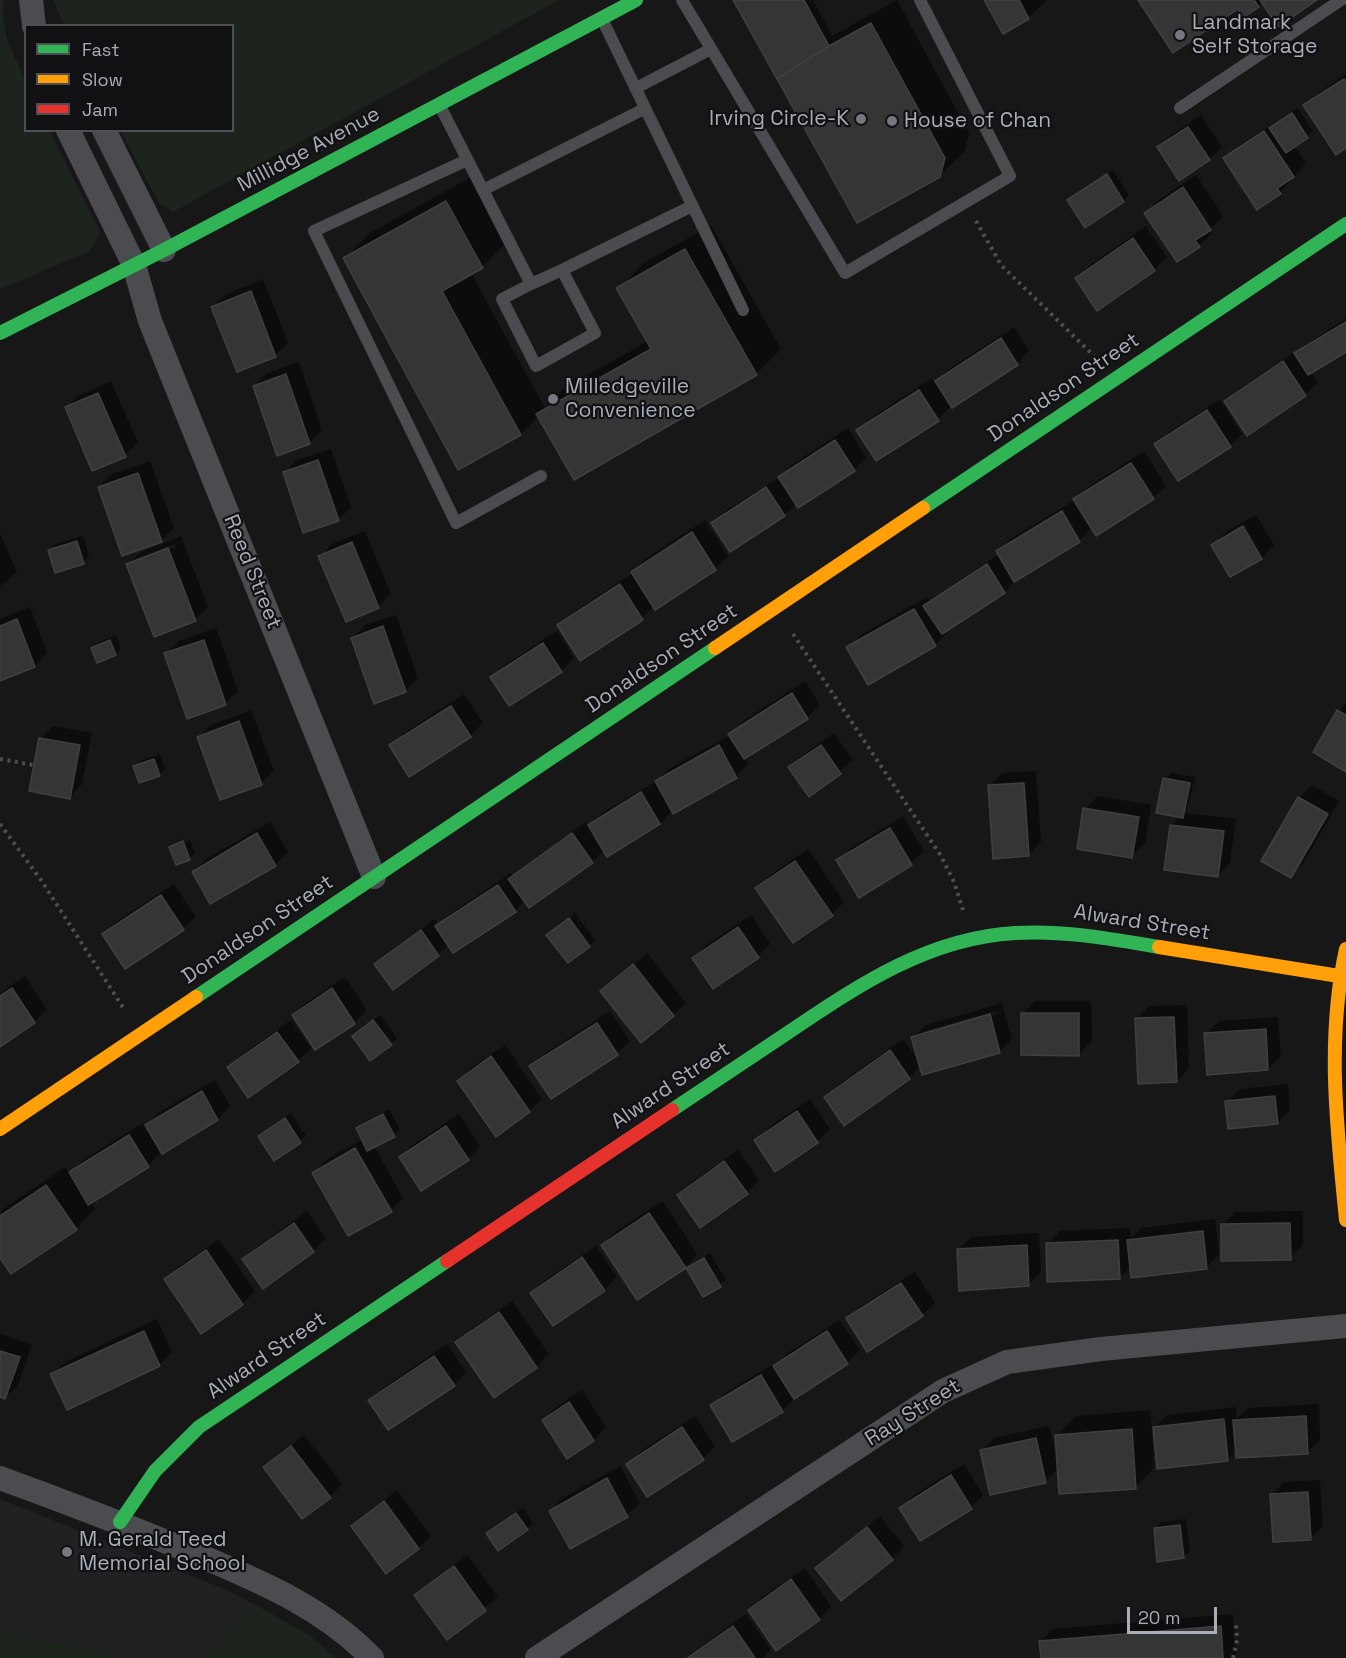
<!DOCTYPE html>
<html>
<head>
<meta charset="utf-8">
<style>
	body { margin:0 }
	#map { position:relative; width:1346px; height:1658px; overflow:hidden; background:#171717; font-family:"Space Grotesk",sans-serif }
	canvas { display:block }
	.legend { position:absolute; left:24px; top:24px; width:210px; height:108px; box-sizing:border-box; background:#111113; border:2px solid #4d4f55; margin:0; padding:8px 10px; list-style:none; font-size:18px; color:#a8adb8 }
	.legend li { display:flex; align-items:center; gap:12px; height:30px }
	.legend b { width:30px; border:2px solid #4d4f55 }
	.scale { position:absolute; left:1127px; top:1607px; width:90px; height:27px; box-sizing:border-box; border:3px solid #a8adb8; border-top:0; padding-left:8px; font-size:18px; line-height:21px; white-space:nowrap; color:#a8adb8; -webkit-text-stroke:4px #111113; paint-order:stroke }
</style>
</head>
<body>
<div id="map">
<canvas width="1346" height="1658"></canvas>
<ul class="legend">
<li><b style="height:8px;background:#30b455"></b>Fast</li>
<li><b style="height:8px;background:#ff9f0a"></b>Slow</li>
<li><b style="height:8px;background:#e5322d"></b>Jam</li>
</ul>
<div class="scale">20 m</div>
</div>
<script>
const g = document.querySelector('canvas').getContext('2d');
g.lineJoin = 'round';
function fill(path, color) {
  g.fillStyle = color;
  g.fill(path, 'evenodd');
}
function stroke(path, color, width, dash) {
  g.strokeStyle = color;
  g.lineWidth = width;
  g.lineCap = dash ? 'butt' : 'round';
  g.setLineDash(dash || []);
  g.stroke(path);
}
function drawText(font, color, halo, rows, align = 'center') {
  g.font = font + ' "Space Grotesk",sans-serif';
  g.lineWidth = 4.5;
  g.setLineDash([]);
  g.textBaseline = 'middle';
  g.strokeStyle = halo;
  g.fillStyle = color;
  for (const [text, x, y, turn = 0] of rows) {
    g.save();
    g.translate(x, y);
    g.rotate((+turn || 0) * Math.PI / 180);
    g.textAlign = isNaN(turn) ? turn : align;
    if (halo) g.strokeText(text, 0, 0);
    g.fillText(text, 0, 0);
    g.restore();
  }
}
fill(new Path2D(`
	M0,1499L222,1588L258,1606L247,1612L204,1658H0Z`), '#212123');
fill(new Path2D(`
	M0,0H4C0,35 13,49 24,79C30,93 26,116 26,130L50,131L100,232L95,244L88,252L0,289Z
	M53,0H559L173,212L160,204L120,131L232,130V26L64,25Z
	M258,1606L309,1635L336,1658H204L247,1612Z
	M0,1631L116,1654L115,1658H0Z`), '#1d241e');
fill(new Path2D(`
	M735,0H813L832,36L897,0L969,133L965,151L939,176Z
	M986,0H1047L1028,18Z
	M1139,0H1314L1262,1L1258,6L1238,7Z
	M1346,74V147L1305,106L1318,93Z
	M1298,108L1313,131L1294,146L1306,163L1280,193L1225,159L1238,146Z
	M1201,115L1222,147L1209,159L1158,147L1171,135Z
	M1113,170L1129,195L1123,201L1069,200Z
	M1196,175L1223,216L1209,230L1212,233L1199,246L1146,213L1158,200Z
	M471,177L507,242L482,267L471,273L545,408L563,389L648,341L618,289L644,263L711,225L781,349L756,374L539,416L521,434L345,258L370,233Z
	M1146,226L1167,257L1154,270L1077,278L1090,265Z
	M263,279L288,343L275,355L213,307L226,294Z
	M1346,318V350L1311,372L1318,382L1305,395L1226,401L1239,389Z
	M1014,327L1029,351L1017,364L952,405L938,419L858,430L871,418L932,378L935,383L949,369Z
	M299,362L322,430L309,443L255,386L267,373Z
	M111,381L138,443L125,455L67,407L80,395Z
	M1220,399L1242,434L1230,446L1156,445L1169,432Z
	M848,428L866,457L854,470L797,503L784,515L713,524L725,511L780,477L793,464Z
	M331,449L351,507L338,520L284,473L297,460Z
	M1144,451L1166,486L1153,498L1092,527L1079,541L1017,579L1005,592L946,630L947,633L935,645L848,648L861,635L927,597L930,601L999,554L997,552L1010,539L1075,500L1088,487Z
	M150,461L174,528L161,541L99,487L112,474Z
	M1256,515L1274,545L1261,558L1213,545L1226,532Z
	M705,520L728,556L716,569L656,608L654,606L642,618L559,626L572,613L633,573L645,559Z
	M365,531L391,594L378,607L320,557L332,544Z
	M0,533L17,572L0,586Z
	M83,536L89,556L83,562L50,550L56,544Z
	M181,536L208,607L195,619L128,564L141,552ZM175,544L176,547L141,560V557Z
	M30,607L47,653L35,666L0,679V619Z
	M396,615L418,678L405,691L353,638L365,625Z
	M216,628L238,691L225,704L166,654L179,641Z
	M557,631L574,658L561,671L509,704L492,677L505,665Z
	M116,635L121,648L115,654L93,648L99,642Z
	M805,681L820,705L807,718L745,757L748,764L736,777L673,810L660,823L607,855L604,850L592,862L529,906L525,900L515,911L449,944L438,955L376,964L434,919L439,925L450,914L511,873L513,876L586,822L589,826L602,813L655,782L670,768L731,735L743,721Z
	M464,694L483,723L470,736L391,746L404,733Z
	M1346,703V770L1315,751L1339,711Z
	M251,710L274,771L261,783L199,737L211,725Z
	M53,726L92,733L82,784L70,797L40,739Z
	M834,733L853,760L809,795L790,768L803,755Z
	M160,754L165,769L159,775L134,767L140,761Z
	M1036,771L1041,842L1028,855L990,786L1002,773Z
	M1171,773L1195,777L1186,813L1236,819L1230,863L1218,875L1171,825L1181,816L1165,779Z
	M1312,785L1339,801L1303,864L1291,876L1263,861L1299,798Z
	M1098,796L1151,805L1145,843L1132,856L1085,809Z
	M903,816L924,851L911,863L860,896L838,861L851,848Z
	M270,822L288,852L275,865L194,872L206,859Z
	M189,836L176,842V846L190,840L195,853L189,859L171,847L177,841Z
	M808,849L844,902L832,914L757,888L770,875Z
	M174,884L196,917L183,929L104,934L117,921Z
	M575,913L595,940L589,946L548,935Z
	M751,915L770,944L758,956L694,958L707,945Z
	M647,953L686,1003L673,1015L602,991Z
	M25,976L47,1010L34,1022L0,1045V993Z
	M345,977L367,1010L354,1023L315,1048L294,1015L307,1002Z
	M1035,1001H1091L1092,1041L1079,1054L1023,1014Z
	M1002,1003L1012,1039L1000,1051L923,1073L921,1066L909,1078L844,1123L826,1097L838,1085L903,1039L919,1061L913,1037L926,1025ZM996,1011L997,1014L926,1034V1031Z
	M1187,1005L1189,1068L1177,1081L1136,1019L1149,1006Z
	M610,1011L630,1041L617,1054L531,1067L544,1054Z
	M380,1015L397,1038L391,1044L360,1030Z
	M1278,1017L1281,1056L1268,1069L1206,1034L1219,1021Z
	M291,1020L311,1048L298,1061L229,1068L242,1055Z
	M505,1045L542,1099L529,1111L459,1081L471,1068Z
	M215,1080L230,1106L218,1119L160,1153L148,1166L90,1202L95,1209L76,1229L0,1255L2,1210L65,1167L70,1173L83,1160L143,1123L145,1127L159,1112Z
	M1288,1084L1290,1110L1277,1123L1227,1102L1240,1089Z
	M810,1099L830,1129L817,1142L756,1140L769,1127Z
	M389,1109L400,1130L374,1146L403,1198L391,1210L314,1173L326,1160L363,1139L358,1129L364,1123Z
	M291,1113L306,1136L275,1159L260,1136Z
	M459,1114L480,1146L468,1159L401,1157L414,1144Z
	M738,1150L759,1180L747,1193L679,1195L692,1182Z
	M663,1201L697,1254L687,1266L710,1253L726,1280L703,1295L686,1266L637,1298L603,1245L615,1232Z
	M307,1211L326,1239L313,1251L244,1259L257,1247Z
	M1303,1211V1245L1290,1258L1223,1225L1235,1212Z
	M1215,1219L1219,1254L1207,1267L1131,1266L1119,1278L1047,1244L1060,1231L1130,1228L1131,1238L1141,1228Z
	M1039,1233L1041,1272L1028,1285L959,1249L972,1237Z
	M219,1239L255,1291L242,1304L201,1332L166,1280L178,1267Z
	M596,1246L617,1277L604,1290L553,1324L532,1293L545,1280Z
	M915,1272L935,1303L922,1315L848,1318L861,1306Z
	M512,1301L549,1354L536,1367L457,1343L470,1330Z
	M157,1319L172,1352L159,1365L52,1374L65,1362Z
	M840,1320L860,1350L847,1363L795,1398L782,1411L712,1406L725,1393L774,1364L776,1366L788,1353Z
	M0,1334L32,1345L18,1385L5,1397L0,1396Z
	M447,1344L466,1372L454,1385L370,1400L383,1388Z
	M582,1390L606,1427L594,1440L568,1457L544,1420L556,1407Z
	M1319,1404L1320,1440L1307,1452L1237,1450L1228,1459L1152,1432L1154,1468L1135,1488L1059,1468L1045,1481L982,1451L994,1438L1049,1426L1058,1460L1057,1435L1076,1416L1150,1410L1152,1430L1167,1415L1236,1407L1237,1418L1248,1408Z
	M695,1416L715,1446L703,1459L628,1464L641,1451Z
	M304,1435L342,1484L330,1497L265,1468Z
	M964,1464L983,1495L971,1508H901L914,1495Z
	M620,1466L640,1503L627,1515L571,1547L551,1511L563,1498Z
	M1320,1480L1323,1526L1310,1539L1272,1495L1284,1482Z
	M397,1490L431,1536L418,1548L352,1526Z
	M523,1508L533,1523L527,1529L488,1533Z
	M880,1516L904,1546L892,1559L817,1568Z
	M1186,1519L1190,1551L1183,1557L1155,1528L1161,1522Z
	M467,1555L498,1597L447,1637L416,1596Z
	M805,1568L831,1606L819,1619L750,1610L762,1597Z
	M746,1614L771,1650L763,1658H685Z
	M1233,1614L1236,1655L1234,1658H1042L1041,1641L1053,1629Z`), '#0007');
const building = new Path2D(`
	M733,0H804L829,46L777,79Z
	M984,0H1019L1029,19L1003,34Z
	M1138,0H1254L1259,7L1243,18L1238,9L1173,53Z
	M1260,0H1317L1278,27Z
	M871,23L945,158L940,177L857,223L777,79L829,46Z
	M1344,79L1346,82V148L1336,155L1303,105Z
	M1292,113L1308,138L1286,153L1269,128Z
	M1188,127L1210,160L1179,181L1157,147Z
	M1264,131L1294,177L1277,188L1281,194L1257,210L1223,158Z
	M1107,174L1124,202L1085,228L1067,200Z
	M1183,187L1211,230L1195,240L1200,247L1177,262L1144,213Z
	M446,201L483,268L442,291L521,435L458,470L343,258Z
	M1133,238L1155,271L1097,311L1075,278Z
	M685,249L757,375L574,480L536,414L651,349L616,288Z
	M251,291L276,357L237,372L211,307Z
	M1346,322V352L1308,375L1294,353Z
	M1001,338L1018,365L952,408L935,381Z
	M1283,361L1306,396L1247,436L1224,401Z
	M286,374L310,444L277,456L253,386Z
	M919,390L939,421L876,461L856,430Z
	M98,393L126,457L92,471L65,407Z
	M1207,410L1231,447L1178,481L1154,444Z
	M835,440L855,471L798,508L778,477Z
	M318,460L339,521L303,533L283,472Z
	M1131,463L1154,499L1096,536L1073,499Z
	M138,473L162,542L122,556L98,487Z
	M766,487L785,516L730,552L711,523Z
	M1062,511L1080,542L1014,582L996,551Z
	M1243,526L1262,559L1230,577L1211,545Z
	M692,532L716,570L655,610L631,572Z
	M77,541L84,564L55,573L48,550Z
	M352,542L379,608L346,622L318,556Z
	M168,548L196,621L154,637L126,564Z
	M987,564L1005,593L942,634L923,606Z
	M620,584L643,620L580,661L557,625Z
	M914,609L936,646L868,685L846,647Z
	M17,619L35,667L0,681V626Z
	M383,626L406,692L374,704L351,638Z
	M110,640L116,655L97,663L91,648Z
	M204,640L226,705L187,719L164,653Z
	M543,643L562,672L509,706L490,677Z
	M792,693L808,719L744,759L728,734Z
	M451,706L471,737L409,777L389,745Z
	M1337,710L1346,715V772L1313,752Z
	M239,721L262,785L220,800L197,737Z
	M39,738L80,745L70,799L29,791Z
	M719,745L737,778L673,814L655,781Z
	M821,745L841,774L809,797L788,767Z
	M154,759L160,776L139,783L133,766Z
	M1163,778L1190,783L1183,818L1156,813Z
	M1024,783L1029,856L993,859L988,785Z
	M641,792L660,824L607,857L588,825Z
	M1298,797L1328,814L1291,878L1261,861Z
	M1083,808L1139,817L1132,858L1077,849Z
	M1170,825L1224,831L1218,877L1164,870Z
	M890,828L912,865L859,898L836,860Z
	M257,833L276,866L210,904L192,872Z
	M572,833L593,863L529,908L508,879Z
	M183,841L190,860L176,865L169,847Z
	M795,861L833,916L793,943L755,888Z
	M498,885L516,912L453,953L435,926Z
	M161,895L184,930L125,969L102,934Z
	M569,918L590,947L568,963L546,935Z
	M738,927L759,958L713,989L692,958Z
	M421,930L439,956L393,990L374,964Z
	M633,964L674,1016L641,1043L600,991Z
	M12,988L35,1023L0,1047V996Z
	M332,988L355,1024L315,1050L292,1015Z
	M1021,1013H1079V1056L1021,1055Z
	M990,1014L1000,1053L922,1075L911,1037Z
	M1174,1017L1177,1082L1138,1084L1135,1018Z
	M373,1020L392,1045L370,1061L352,1036Z
	M597,1023L618,1055L551,1099L529,1066Z
	M1266,1029L1268,1070L1207,1075L1204,1033Z
	M277,1032L299,1062L248,1098L227,1067Z
	M890,1050L910,1079L844,1126L824,1097Z
	M491,1056L530,1112L496,1137L457,1081Z
	M202,1091L218,1120L162,1154L145,1125Z
	M1275,1096L1278,1124L1228,1129L1225,1101Z
	M797,1111L818,1143L775,1172L754,1140Z
	M383,1114L395,1137L367,1151L356,1128Z
	M285,1118L301,1143L274,1161L258,1136Z
	M446,1126L469,1160L421,1191L399,1157Z
	M129,1135L149,1167L88,1205L69,1172Z
	M355,1148L392,1212L348,1236L312,1173Z
	M724,1161L748,1194L700,1228L677,1195Z
	M46,1185L77,1230L11,1274L0,1258V1216Z
	M649,1213L686,1268L637,1300L601,1245Z
	M294,1223L314,1252L263,1289L242,1259Z
	M1290,1223L1291,1260L1221,1261V1224Z
	M1203,1231L1207,1269L1131,1278L1127,1240Z
	M1118,1240L1120,1279L1047,1282L1046,1243Z
	M1027,1245L1029,1286L959,1291L957,1249Z
	M206,1250L243,1305L201,1334L164,1279Z
	M582,1257L605,1291L553,1326L530,1293Z
	M704,1258L721,1287L703,1297L686,1268Z
	M901,1283L923,1316L867,1352L846,1318Z
	M499,1312L537,1368L494,1398L455,1342Z
	M144,1331L160,1366L67,1410L50,1374Z
	M827,1331L848,1364L794,1399L773,1366Z
	M0,1351L20,1357L5,1399L0,1397Z
	M434,1356L455,1386L388,1430L368,1400Z
	M761,1375L783,1412L732,1442L710,1405Z
	M569,1402L594,1441L567,1459L542,1420Z
	M1306,1416L1308,1454L1236,1458L1233,1420Z
	M1224,1419L1228,1461L1157,1469L1153,1427Z
	M682,1427L704,1460L647,1497L626,1464Z
	M1132,1429L1136,1489L1059,1494L1055,1435Z
	M1036,1438L1046,1483L990,1495L980,1450Z
	M291,1446L331,1498L302,1519L263,1467Z
	M951,1475L972,1509L920,1541L899,1508Z
	M607,1478L628,1517L570,1549L549,1511Z
	M1308,1492L1311,1540L1273,1542L1270,1494Z
	M384,1501L419,1549L386,1574L351,1526Z
	M516,1513L528,1530L498,1551L486,1533Z
	M1180,1525L1184,1558L1157,1562L1154,1528Z
	M867,1527L893,1560L841,1601L815,1568Z
	M454,1566L486,1611L447,1640L414,1595Z
	M791,1579L820,1620L776,1651L748,1610Z
	M733,1626L755,1658H687Z
	M1221,1626L1223,1658H1041L1039,1641Z`);
fill(building, '#353536');
stroke(building, '#3f4043', 1.5);
stroke(new Path2D(`
	M976,221L1001,265L1094,356
	M793,634L941,856L954,882L963,910
	M0,759L34,765
	M0,824L41,880L124,1009
	M1233,1658L1237,1640L1236,1625`), '#4d4e52', 4, [3, 4.5]);
stroke(new Path2D(`
	M682,0L845,273L1010,176L920,0
	M602,19L743,310
	M636,88L711,49
	M440,106L531,284L502,299L536,366L595,333L562,270L692,206
	M1180,108L1341,0
	M467,160L314,231L456,523L541,476
	M483,190L644,109
	M531,284L562,270`), '#4b4c50', 12);
stroke(new Path2D(`
	M31,0L34,26
	M68,130L134,265L150,321L374,877
	M104,130L164,250
	M0,1478C66,1502 131,1527 196,1554C259,1581 323,1607 372,1658
	M537,1658L943,1391L1007,1362L1101,1349L1346,1326`), '#4b4c50', 24);
stroke(new Path2D(`
	M0,333L164,250L636,0
	M923,508L1346,224
	M196,997L715,648
	M672,1110C711,1084 750,1058 789,1032C859,985 928,938 1015,933C1064,930 1111,939 1159,947
	M120,1522L155,1471L199,1427L447,1261`), '#30b455', 14);
stroke(new Path2D(`
	M715,648L923,508
	M1159,947L1339,976
	M1346,949C1326,1040 1337,1128 1346,1220
	M0,1129L196,997`), '#ff9f0a', 14);
stroke(new Path2D(`
	M447,1261L672,1110`), '#e5322d', 14);
for (const [x, y, r, color] of [
	[1180,35,6,"#757880"],
	[861,119,6,"#757880"],
	[892,121,6,"#757880"],
	[553,399,6,"#757880"],
	[67,1552,6,"#757880"]
]) {
  const dot = new Path2D();
  dot.arc(x, y, r, 0, 2 * Math.PI);
  g.fillStyle = color;
  g.fill(dot);
  stroke(dot, '#111113', 2);
}
drawText('21px', '#a8adb8', '#111113', [
	["Landmark",1192,23],
	["Self Storage",1192,47],
	["Irving Circle-K",849,119,"right"],
	["House of Chan",904,121],
	["Milledgeville",565,387],
	["Convenience",565,411],
	["M. Gerald Teed",79,1540],
	["Memorial School",79,1564]
], 'left');
drawText('21px', '#a8adb8', '#111113', [
	["Millidge Avenue",309,150,-28],
	["Donaldson Street",1064,388,-34],
	["Reed Street",252,572,68],
	["Donaldson Street",662,659,-34],
	["Alward Street",1142,923,9],
	["Donaldson Street",258,930,-34],
	["Alward Street",671,1086,-34],
	["Alward Street",267,1356,-34],
	["Ray Street",913,1413,-32]
]);
</script>
</body>
</html>
